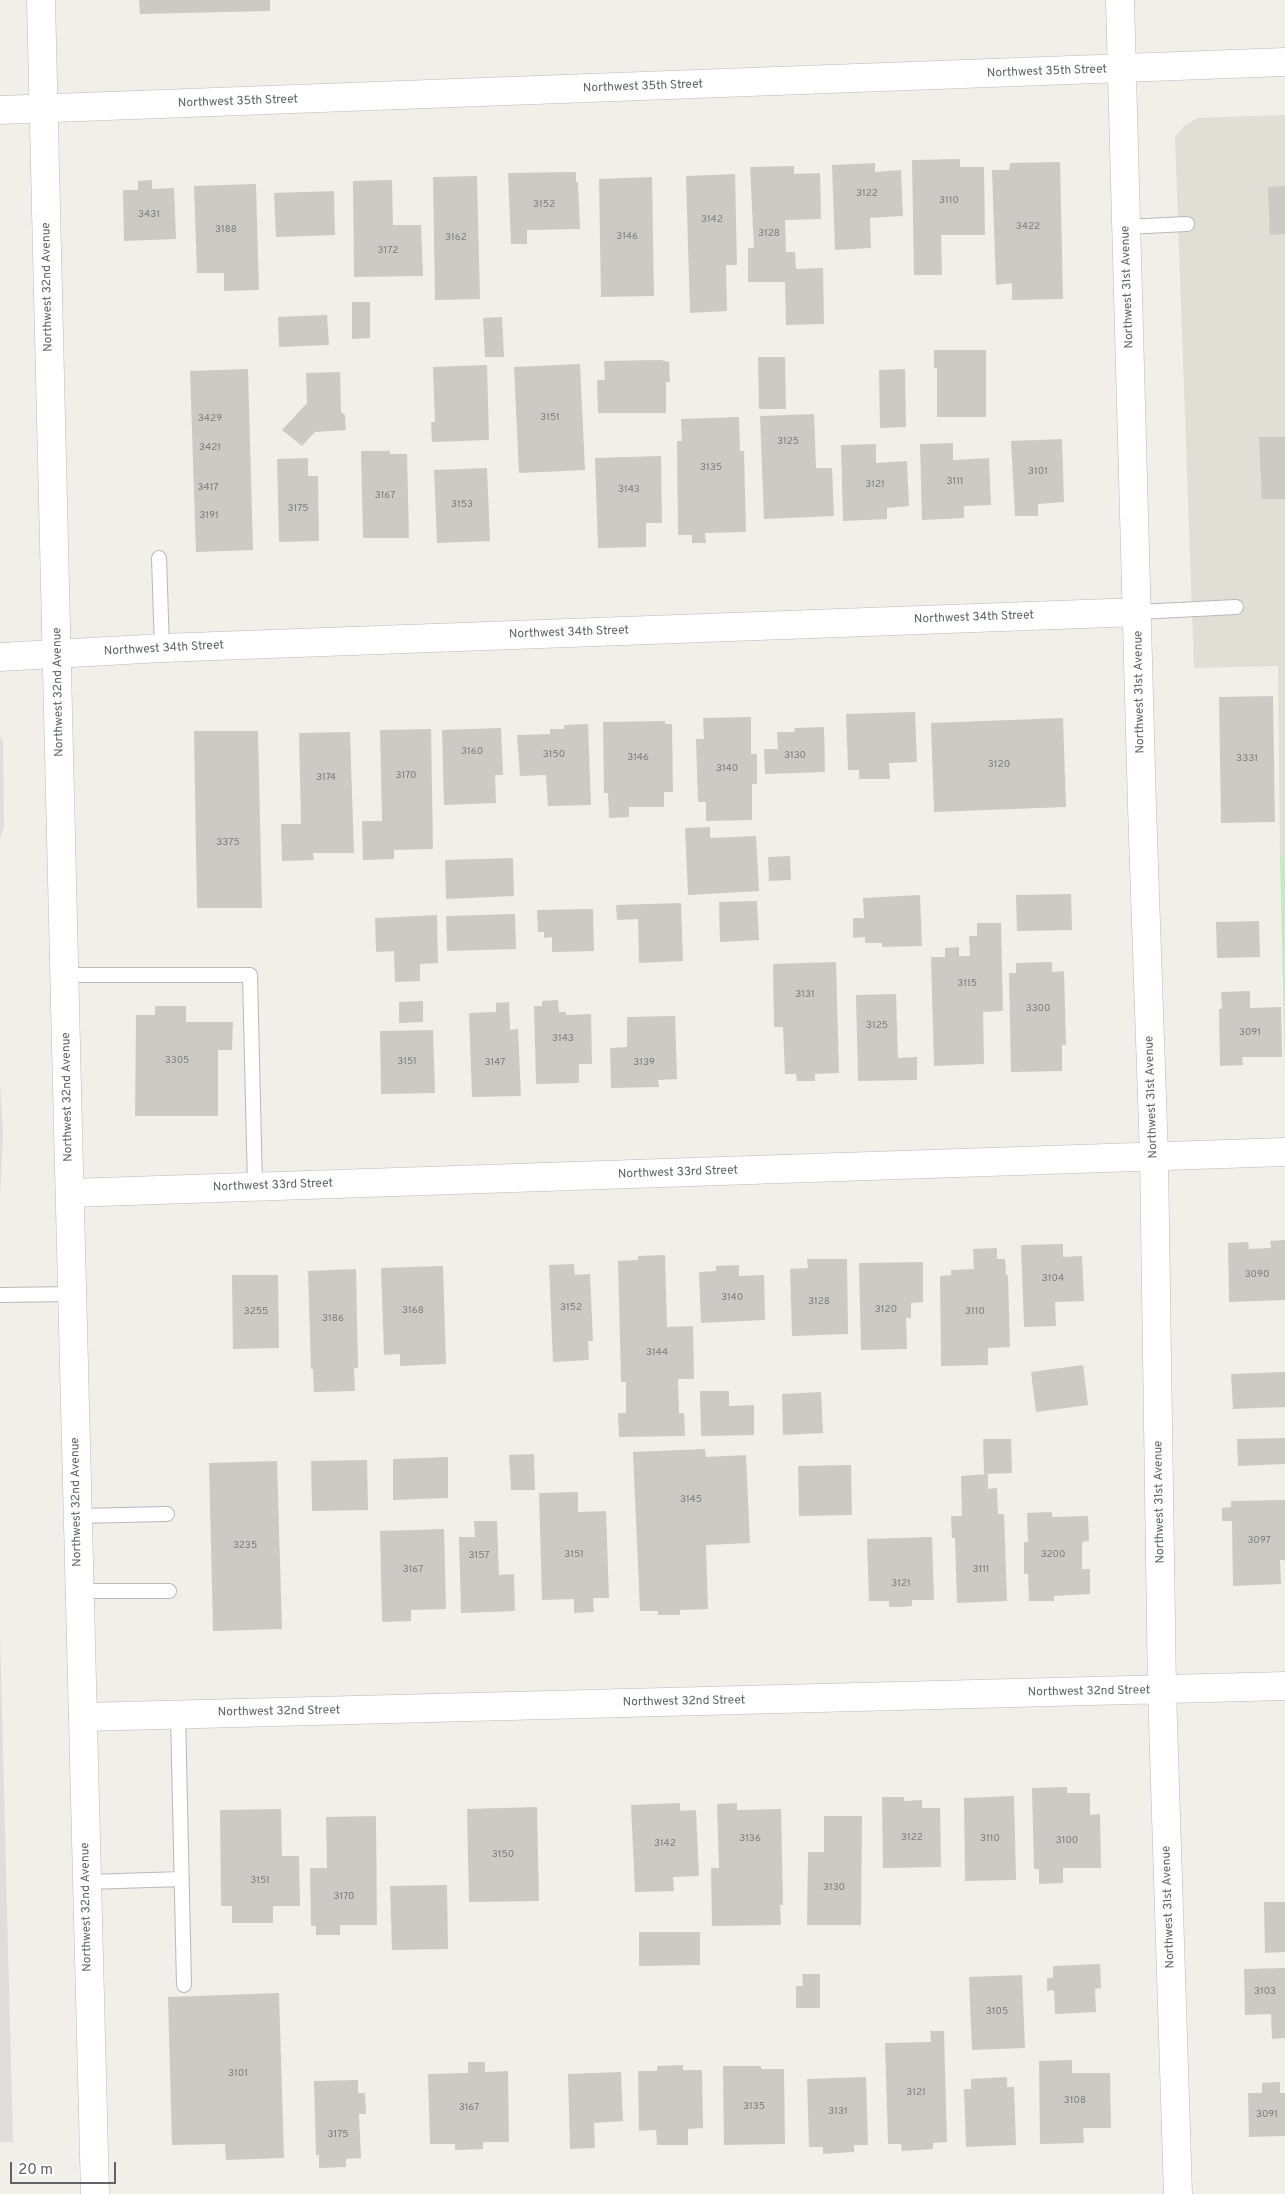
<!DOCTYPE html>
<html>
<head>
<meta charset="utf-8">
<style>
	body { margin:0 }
	#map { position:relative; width:1285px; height:2194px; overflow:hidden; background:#f1efe8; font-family:Overpass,sans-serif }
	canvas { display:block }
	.scale { position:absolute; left:10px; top:2162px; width:106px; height:22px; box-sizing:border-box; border:2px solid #5f6368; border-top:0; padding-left:6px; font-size:15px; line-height:18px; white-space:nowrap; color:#5f6368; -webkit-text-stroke:4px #fff; paint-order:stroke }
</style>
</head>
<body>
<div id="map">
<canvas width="1285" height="2194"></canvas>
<div class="scale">20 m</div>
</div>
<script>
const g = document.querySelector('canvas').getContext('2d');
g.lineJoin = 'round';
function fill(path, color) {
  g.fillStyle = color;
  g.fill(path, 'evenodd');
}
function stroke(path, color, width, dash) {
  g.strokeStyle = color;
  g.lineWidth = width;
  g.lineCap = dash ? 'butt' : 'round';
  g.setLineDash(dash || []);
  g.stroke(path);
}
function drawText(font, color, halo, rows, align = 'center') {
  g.font = font + ' Overpass,sans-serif';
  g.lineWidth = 4;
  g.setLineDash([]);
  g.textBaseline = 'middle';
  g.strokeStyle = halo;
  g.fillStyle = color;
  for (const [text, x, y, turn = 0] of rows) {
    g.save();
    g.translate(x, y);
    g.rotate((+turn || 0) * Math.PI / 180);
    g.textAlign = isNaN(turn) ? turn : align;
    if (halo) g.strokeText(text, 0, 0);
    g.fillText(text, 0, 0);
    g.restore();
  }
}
fill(new Path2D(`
	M0,736L3,742L4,826L0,839Z
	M0,1083L3,1131L0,1200Z
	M0,1633L13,2142H0Z`), '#e0deda');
fill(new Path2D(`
	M1285,115V856L1280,857L1278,666L1194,668L1175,137L1184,126L1197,118Z`), '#e1ded6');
fill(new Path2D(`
	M1285,856V1069L1280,857Z`), '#c5e8c5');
fill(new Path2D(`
	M139,0H270V11L140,14Z
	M960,159V167H984L985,235H941L942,275H914L912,160Z
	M1060,162L1063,299L1012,300V283L996,285L992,170H1009L1010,163Z
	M875,163V172L901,170L903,216L870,218L871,248L835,250L832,165Z
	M794,166V174L820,173L821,219L785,220L786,252H795L796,269L823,268L824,324L786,325L785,282H748V248H754L750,167Z
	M576,172V182H578L580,229L527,230V244H511L508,173Z
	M735,174L737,265H726L727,311L690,313L686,176Z
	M477,176L480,299L435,300L433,177Z
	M652,177L654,296L601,297L599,179Z
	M152,180V189L174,188L176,239L124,241L123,190H138V181Z
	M392,180L393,225H421L423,276L354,277L353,181Z
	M256,184L259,290L224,291V273H197L194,186Z
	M1285,186V234L1270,235L1268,187Z
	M334,191L335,235L276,237L274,193Z
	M352,302H370V338L352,339Z
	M327,315L329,345L279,347L278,317Z
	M502,317L504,357H485L483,318Z
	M934,350H986V417H937V368H934Z
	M758,357H785L786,409H759Z
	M661,360L669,362L670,382H666V413H598L597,380H605L604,361Z
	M580,364L585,470L519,473L514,367Z
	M487,365L489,440L432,442L431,422H435L433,367Z
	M248,369L253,550L196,552L190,371Z
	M905,369L906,427L880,428L879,370Z
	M340,372L341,412L345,415L346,430L315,432L302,446L282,430L307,403L306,373Z
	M814,414L816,468H832L834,516L764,519L760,416Z
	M739,417L740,451H744L746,532L705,533L706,543H692V535H678L677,441H682L681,419Z
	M1259,437H1285V499H1262Z
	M1062,439L1064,502L1038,504V516H1015L1011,441Z
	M953,443V460L989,458L991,505L964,506V518L922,520L920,444Z
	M876,444V463L907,461L909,506L887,508V519L843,521L841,445Z
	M361,451H390V454H407L409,538H363Z
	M661,456L662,523H646V547L598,548L595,458Z
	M308,458V476H318L319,541L279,542L277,459Z
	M487,468L490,541L437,543L434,470Z
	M1273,696L1275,822L1221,823L1219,697Z
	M915,712L917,762L889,763L890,779H859V770H848L846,714Z
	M751,717V754H757V784H752V820L706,821V802H698L696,739H704L703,718Z
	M1063,718L1066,807L934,812L931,723Z
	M665,721V724H672L673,792H664V807H629V817L609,818L608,793H604L603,722Z
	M588,724L591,805L548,806L546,775L520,776L517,735L550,734V729H564V725Z
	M824,727L825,772L765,774L764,749H778L777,732H795L794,728Z
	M501,728L503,775H495L496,803L444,805L442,730Z
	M431,729L433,849L394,850V859L363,860L362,821H382L380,730Z
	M194,731H258L262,908H197Z
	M350,732L354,853H313L314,860L282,861L281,824H301L299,733Z
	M710,827V838L756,836L759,891L688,895L685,828Z
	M790,856L791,880L769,881L768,857Z
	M513,858L514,896L446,899L445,860Z
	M1071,894L1072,930L1017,931L1016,895Z
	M920,895L922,946L882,947V943H865V937L853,938V918H864L863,898Z
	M757,901L759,940L720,942L719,902Z
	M681,903L683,961L639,963L638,919L617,920L616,905Z
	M593,909L594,951L552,952V937L544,938V932H538L537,910Z
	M515,914L516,949L447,951L446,916Z
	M437,915L438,963L420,964V981L395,982L394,951L376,952L375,918Z
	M1259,921L1260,957L1217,958L1216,922Z
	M977,923H1001L1003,1011L983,1012L984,1064L934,1066L931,957H945V948L959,947V956H970L969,936H977Z
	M836,962L839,1073L815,1074V1081H797L796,1074H785L783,1027H774L773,964Z
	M1052,962V972L1064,971L1066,1045H1062V1071L1011,1072L1009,973H1016V963Z
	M1250,991V1008L1281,1007L1282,1057H1242L1243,1065L1220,1066L1219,1009H1222L1221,992Z
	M896,994L898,1058L917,1057V1080L858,1081L856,995Z
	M558,1000L559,1012H566V1015L591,1014L592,1064H579V1083L536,1084L534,1006H542V1001Z
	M423,1001V1022L399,1023V1002Z
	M509,1002L510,1030L518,1029L521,1096L472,1097L469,1013L496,1012V1003Z
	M155,1006H186V1022H233L232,1050H218V1116H135L136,1015H155Z
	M675,1016L677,1079L658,1080L659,1087L611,1088L610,1048L627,1047V1017Z
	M433,1030L435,1093L381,1094L380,1031Z
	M1285,1240V1300L1229,1302L1228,1243L1248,1242L1249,1249L1271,1248L1270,1241Z
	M1063,1244V1257L1082,1256L1084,1301L1055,1302L1056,1326L1024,1327L1021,1245Z
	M997,1248V1259H1005L1006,1275H1008L1010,1347L988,1348V1365L941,1366L940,1276L951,1275V1270L974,1269L973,1249Z
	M665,1255L667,1327L693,1326L694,1379H678L679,1413H684L685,1436L619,1437L618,1413H626V1382H621L618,1261L638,1260V1256Z
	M807,1259H847L848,1334L792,1336L790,1269L808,1268Z
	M923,1262V1302L911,1303V1318H906L907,1349L861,1350L859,1263Z
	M574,1264L575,1275L590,1274L593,1341H588L589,1360L553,1362L549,1265Z
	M739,1265V1276L764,1275L765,1320L701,1323L699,1272L716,1271V1266Z
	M443,1266L446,1364L400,1366V1354L384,1355L381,1268Z
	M356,1269L358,1368H354L355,1391L314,1392L313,1369H311L308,1271Z
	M232,1275H278L279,1348L233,1349Z
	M1083,1365L1088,1405L1036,1412L1031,1372Z
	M1285,1372V1407L1233,1409L1231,1374Z
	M700,1391H729V1406L754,1405V1435L701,1436Z
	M821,1392L823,1433L783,1435L782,1394Z
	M1285,1438V1464L1238,1466L1237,1439Z
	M983,1439H1011L1012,1473L984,1474Z
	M705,1449L706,1457L746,1455L750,1543L706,1545L708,1609L680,1610V1615H658V1611H640L633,1452Z
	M534,1454L535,1490H511L509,1455Z
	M448,1457V1498L393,1500V1459Z
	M367,1460L368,1510L312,1511L311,1461Z
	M277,1461L282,1629L213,1631L209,1463Z
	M851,1465L852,1515L799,1516L798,1466Z
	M988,1474V1489L997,1488L998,1514H1004L1007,1601L957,1603L955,1538H952L951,1516H962L961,1476Z
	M578,1492V1512L606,1511L609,1598H593L594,1612L574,1613V1599L542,1600L539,1493Z
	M1285,1500V1560H1280L1281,1584L1233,1586L1232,1521H1222V1508L1231,1507V1501Z
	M1052,1512V1517L1088,1516L1089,1541L1082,1542V1569H1090V1594L1054,1596V1601H1029L1028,1574H1024V1542H1028L1027,1513Z
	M474,1521H497L499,1575L514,1574L515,1611L461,1613L459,1537H475Z
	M444,1529L446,1609L411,1610V1621L382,1622L380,1531Z
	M932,1537L934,1600H912V1606L901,1607H889V1601H869L867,1539Z
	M1067,1787V1793H1090V1815L1100,1814L1101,1868H1063V1883L1039,1884V1869H1034L1032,1788Z
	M1014,1796L1016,1880L965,1881L964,1798Z
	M882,1797H904V1801L922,1800V1808H940L941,1867L883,1868Z
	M680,1803V1811L696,1810L699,1876L673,1877L674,1891L635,1892L631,1805Z
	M737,1803V1810L781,1809L783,1905H780L781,1925L712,1926L711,1868H719L717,1804Z
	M537,1807L539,1901L469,1902L467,1809Z
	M281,1809L282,1856H299L300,1906H273V1923H232V1906H221L220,1810Z
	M376,1816L377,1925H340V1935H316V1926H311L310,1868H327L326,1817Z
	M824,1816H862L861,1925H807L808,1852H824Z
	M447,1885L448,1949L392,1950L390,1886Z
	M1264,1902H1285V1952L1265,1953Z
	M639,1932H700V1965L639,1966Z
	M1100,1964L1101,1988L1095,1989L1096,2012L1055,2014L1054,1990L1047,1991V1978H1053V1966Z
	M1285,1968V2038L1272,2039L1271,2014L1245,2015L1244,1969Z
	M802,1974H820V2008H796V1986H803Z
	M1022,1975L1025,2048L972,2050L969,1977Z
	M279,1993L284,2158L226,2160L225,2144L172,2145L168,1997Z
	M930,2031H944L947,2142L933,2143V2149L902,2151L901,2144H888L885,2043L931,2042Z
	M1072,2060V2073H1110L1111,2128H1083L1084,2143L1040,2144L1039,2061Z
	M468,2062H485V2072L508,2071L509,2142H483V2149L455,2150V2144H430L428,2074L468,2073Z
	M683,2065V2070H702L703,2128L688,2129V2145H657L656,2130L639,2131L638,2071H657V2066Z
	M723,2066H761V2069H784L785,2144L724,2145Z
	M621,2072L623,2121L594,2123L595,2148L570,2149L568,2074Z
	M866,2077L868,2145H854V2152L823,2154V2147H809L807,2079Z
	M1007,2077V2087H1014L1016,2145L966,2147L964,2089H971V2079Z
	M358,2080V2093H365L366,2114H359L361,2158L346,2159V2167L319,2168V2155H316L314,2081Z
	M1280,2082V2093H1285V2136L1249,2137L1248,2093H1262V2083Z`), '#cccac5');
const service = new Path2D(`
	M1126,227L1187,224
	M159,558L162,648
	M1138,612L1236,607
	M65,975H250L255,1187
	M0,1295L73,1294
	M77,1516L167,1514
	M77,1591H169
	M178,1714L184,1985
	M87,1882L182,1879`);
const minor = new Path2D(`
	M1120,0L1142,807L1154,1156L1162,1690L1178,2194
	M0,110L1285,62
	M0,657L162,648L1138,612
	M70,1193L1285,1152
	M83,1717L1285,1686`);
const secondary = new Path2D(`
	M41,0C60,731 74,1463 95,2194`);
stroke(service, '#b5b8bc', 16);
stroke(minor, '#b5b8bc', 29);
stroke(secondary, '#b6babf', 29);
stroke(service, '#fff', 14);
stroke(minor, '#fff', 28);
stroke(secondary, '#fff', 28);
drawText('10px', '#7a7d7f', null, [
	["3122",867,194],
	["3110",949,201],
	["3152",544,205],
	["3431",149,215],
	["3142",712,220],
	["3422",1028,227],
	["3188",226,230],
	["3128",769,234],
	["3146",627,237],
	["3162",456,238],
	["3172",388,251],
	["3151",550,418],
	["3429",210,419],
	["3125",788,442],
	["3421",210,448],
	["3135",711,468],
	["3101",1038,472],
	["3111",955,482],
	["3121",875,485],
	["3417",208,488],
	["3143",629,490],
	["3167",385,496],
	["3153",462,505],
	["3175",298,509],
	["3191",209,516],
	["3160",472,752],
	["3150",554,755],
	["3130",795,756],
	["3146",638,758],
	["3331",1247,759],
	["3120",999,765],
	["3140",727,769],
	["3170",406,776],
	["3174",326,778],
	["3375",228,843],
	["3115",967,984],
	["3131",805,995],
	["3300",1038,1009],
	["3125",877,1026],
	["3091",1250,1033],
	["3143",563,1039],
	["3305",177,1061],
	["3151",407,1062],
	["3147",495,1063],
	["3139",644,1063],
	["3090",1257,1275],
	["3104",1053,1279],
	["3140",732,1298],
	["3128",819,1302],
	["3152",571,1308],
	["3120",886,1310],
	["3168",413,1311],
	["3255",256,1312],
	["3110",975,1312],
	["3186",333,1319],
	["3144",657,1353],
	["3145",691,1500],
	["3097",1259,1541],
	["3235",245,1546],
	["3151",574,1555],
	["3200",1053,1555],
	["3157",479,1556],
	["3167",413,1570],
	["3111",981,1570],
	["3121",901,1584],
	["3122",912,1838],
	["3136",750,1839],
	["3110",990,1839],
	["3100",1067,1841],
	["3142",665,1844],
	["3150",503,1855],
	["3151",260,1881],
	["3130",834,1888],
	["3170",344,1897],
	["3103",1265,1992],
	["3105",997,2012],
	["3101",238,2074],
	["3121",916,2093],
	["3108",1075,2101],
	["3135",754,2107],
	["3167",469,2108],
	["3131",838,2112],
	["3091",1267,2115],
	["3175",338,2135]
]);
drawText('12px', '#5f6368', '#fff', [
	["Northwest 35th Street",1047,72,-2],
	["Northwest 35th Street",643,87,-2],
	["Northwest 35th Street",238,102,-2],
	["Northwest 32nd Avenue",48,287,-91],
	["Northwest 31st Avenue",1128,287,-92],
	["Northwest 34th Street",974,618,-2],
	["Northwest 34th Street",569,633,-2],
	["Northwest 34th Street",164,649,-3],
	["Northwest 32nd Avenue",59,692,-91],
	["Northwest 31st Avenue",1140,692,-91],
	["Northwest 32nd Avenue",68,1097,-91],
	["Northwest 31st Avenue",1152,1097,-92],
	["Northwest 33rd Street",678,1173,-2],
	["Northwest 33rd Street",273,1186,-2],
	["Northwest 32nd Avenue",77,1502,-91],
	["Northwest 31st Avenue",1160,1502,-91],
	["Northwest 32nd Street",1089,1692,-1],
	["Northwest 32nd Street",684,1702,-1],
	["Northwest 32nd Street",279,1712,-1],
	["Northwest 32nd Avenue",87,1907,-91],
	["Northwest 31st Avenue",1169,1907,-92]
]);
</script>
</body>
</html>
